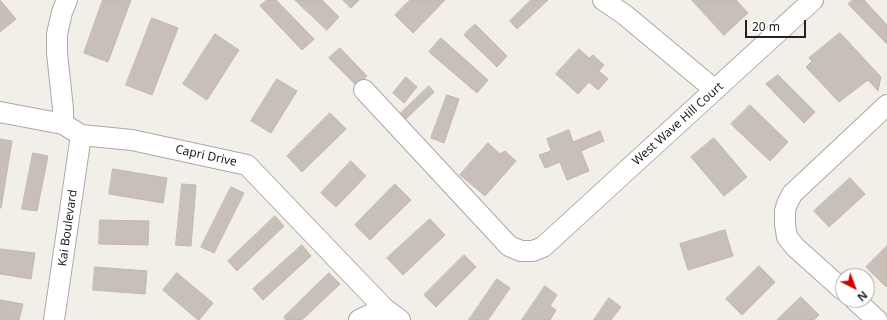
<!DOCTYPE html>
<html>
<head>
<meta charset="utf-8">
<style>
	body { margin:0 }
	#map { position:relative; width:887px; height:320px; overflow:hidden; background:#f2efe9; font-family:"Noto Sans",sans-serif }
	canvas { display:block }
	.north { position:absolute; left:835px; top:268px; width:40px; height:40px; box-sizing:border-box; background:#fff; border:1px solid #a7a7a7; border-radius:50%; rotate:138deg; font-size:11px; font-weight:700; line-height:16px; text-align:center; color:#222 }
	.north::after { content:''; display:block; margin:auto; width:14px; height:18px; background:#d40000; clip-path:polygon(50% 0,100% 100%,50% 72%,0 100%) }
	.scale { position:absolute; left:745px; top:20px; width:61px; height:18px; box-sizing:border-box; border:2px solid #222; border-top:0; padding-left:5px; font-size:12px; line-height:14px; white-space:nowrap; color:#222; -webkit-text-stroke:3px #fff; paint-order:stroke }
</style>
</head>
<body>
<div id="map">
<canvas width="887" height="320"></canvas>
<div class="north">N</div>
<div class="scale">20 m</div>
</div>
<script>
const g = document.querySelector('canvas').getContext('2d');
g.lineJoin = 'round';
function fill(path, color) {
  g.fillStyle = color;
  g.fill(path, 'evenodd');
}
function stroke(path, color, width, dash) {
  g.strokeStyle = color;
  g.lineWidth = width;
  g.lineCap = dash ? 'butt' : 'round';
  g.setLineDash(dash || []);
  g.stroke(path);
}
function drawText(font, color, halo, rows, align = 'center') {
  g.font = font + ' "Noto Sans",sans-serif';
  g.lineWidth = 3;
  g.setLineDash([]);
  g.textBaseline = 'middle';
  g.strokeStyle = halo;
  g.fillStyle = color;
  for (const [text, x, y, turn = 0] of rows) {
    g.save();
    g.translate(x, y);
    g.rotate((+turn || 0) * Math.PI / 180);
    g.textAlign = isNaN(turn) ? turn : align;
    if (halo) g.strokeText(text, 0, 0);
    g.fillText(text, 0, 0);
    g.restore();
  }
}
const building = new Path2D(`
	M0,0L16,19L0,32Z
	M103,0H131L108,62L84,53Z
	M267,0H276L314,39L302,50L260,6Z
	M295,0H322L339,17L327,30Z
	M343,0H359L351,8Z
	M410,0H445L413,33L395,15Z
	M531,0H548L517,29L510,21Z
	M692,0H736L748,13L724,35Z
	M853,0H864L887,25V44L848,4Z
	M152,18L178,28L152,95L126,85Z
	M475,24L507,56L497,67L464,35Z
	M840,33L881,77L878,91L868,80L839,102L806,67L812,61L809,58Z
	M215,34L239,50L207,100L183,84Z
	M441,38L488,80L477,93L429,52Z
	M340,48L367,76L357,86L329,58Z
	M579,49L589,58L593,55L604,65L599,71L608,79L598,90L589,82L578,94L556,74Z
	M778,75L815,112L804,123L766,84Z
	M406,77L417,87L404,103L393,93Z
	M277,79L297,91L271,133L251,121Z
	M429,86L434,92L405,120L399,115Z
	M447,95L459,99L444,143L431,138Z
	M750,105L788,142L770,161L731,124Z
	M330,113L346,129L302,172L287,156Z
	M569,130L573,142L600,131L604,141L581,151L589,171L567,180L560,162L545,168L539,155L551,151L547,139Z
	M714,138L747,177L724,196L691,157Z
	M0,139L12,141L1,208H0Z
	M488,143L500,154L505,151L516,161L485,196L460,175Z
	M33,153L48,156L37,211L22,209Z
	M351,161L366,176L336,207L321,193Z
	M113,169L167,178L163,203L109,194Z
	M850,178L865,194L829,227L814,211Z
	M182,184L196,185L191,246L176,245Z
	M395,184L411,200L370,240L355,225Z
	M231,187L244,193L214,253L201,247Z
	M275,216L284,226L237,271L228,261Z
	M430,219L445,235L403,275L387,258Z
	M100,220L149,221L148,245L99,244Z
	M725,230L733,256L688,270L680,244Z
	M302,245L311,256L263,300L253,289Z
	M887,246V286L886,287L866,267Z
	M0,249L35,253L31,279L0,274Z
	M464,255L476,267L436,307L424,295Z
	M759,266L775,282L742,315L726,299Z
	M95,267L147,271L145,294L93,290Z
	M177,273L213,303L199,320H198L163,290Z
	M329,273L340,284L302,320H286L284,317Z
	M497,279L510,288L488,320H469Z
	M545,286L557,295L550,306L556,310L550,320H522Z
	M801,297L819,315L814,320H777Z
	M609,298L621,307L611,320H594Z
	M0,300L23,304L19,320H0Z`);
fill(building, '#c7bfb8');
stroke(building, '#c4b6ab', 1);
const minor = new Path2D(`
	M603,0L625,15L715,90
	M364,90L509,246L521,251H533L543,247L813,0
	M0,112L63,124L81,135L132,140L247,165L384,308L400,320
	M63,124V109L57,53V34L62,12L67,0
	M843,290L795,247L787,237L785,224V211L787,204L792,194L887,105
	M855,300L877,320
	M54,320L81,135
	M359,320L384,308`);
stroke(minor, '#a9a9a9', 22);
stroke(minor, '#fff', 20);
drawText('12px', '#222', '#fff', [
	["West Wave Hill Court",678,124,-42],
	["Capri Drive",206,156,12],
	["Kai Boulevard",68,228,-82]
]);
</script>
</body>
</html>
